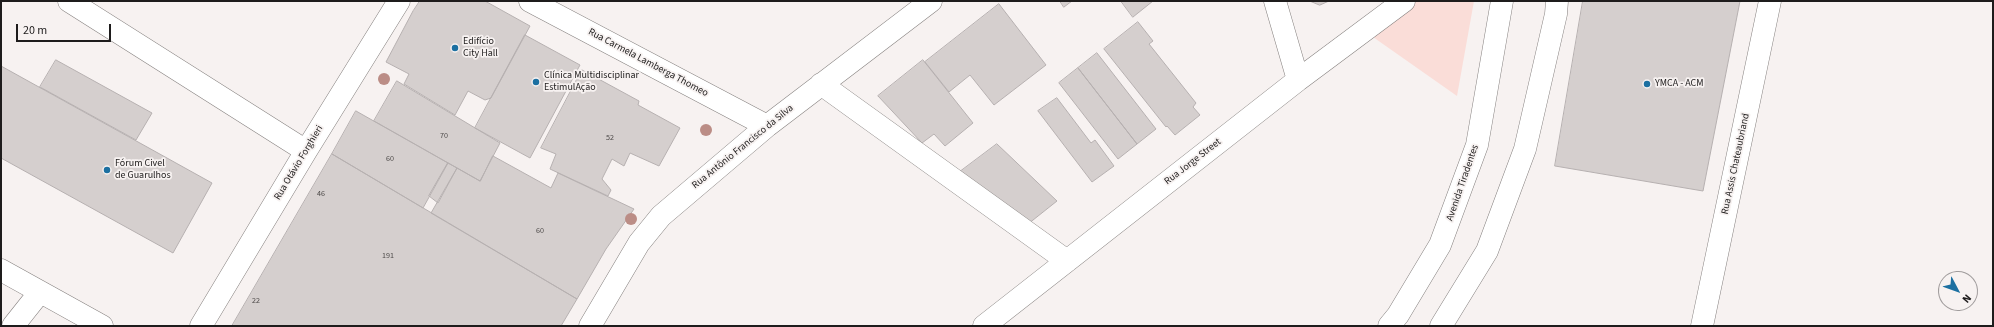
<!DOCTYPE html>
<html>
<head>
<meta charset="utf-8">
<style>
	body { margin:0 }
	#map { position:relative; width:1994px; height:327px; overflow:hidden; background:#f7f2f1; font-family:"Source Sans 3",sans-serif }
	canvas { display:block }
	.frame { position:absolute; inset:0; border:2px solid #1e1c1c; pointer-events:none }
	.north { position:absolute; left:1938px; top:271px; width:40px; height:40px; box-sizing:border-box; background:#f7f2f1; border:1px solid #a09c9c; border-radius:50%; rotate:131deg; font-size:11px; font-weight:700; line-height:16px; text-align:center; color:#1e1c1c }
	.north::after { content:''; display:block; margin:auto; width:14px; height:18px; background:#1c70a1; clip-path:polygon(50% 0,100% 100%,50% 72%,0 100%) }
	.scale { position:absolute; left:16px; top:24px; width:95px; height:18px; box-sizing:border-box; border:2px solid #1e1c1c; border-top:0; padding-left:5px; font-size:12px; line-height:14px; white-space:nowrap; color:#1e1c1c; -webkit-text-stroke:3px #f7f2f1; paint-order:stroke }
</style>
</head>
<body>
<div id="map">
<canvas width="1994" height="327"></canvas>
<div class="frame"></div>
<div class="north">N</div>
<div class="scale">20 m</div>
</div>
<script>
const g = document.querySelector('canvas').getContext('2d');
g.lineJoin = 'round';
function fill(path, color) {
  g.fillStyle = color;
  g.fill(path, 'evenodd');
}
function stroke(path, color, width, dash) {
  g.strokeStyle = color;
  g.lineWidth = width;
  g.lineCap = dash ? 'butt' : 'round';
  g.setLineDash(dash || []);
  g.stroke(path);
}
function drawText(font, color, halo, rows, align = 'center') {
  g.font = font + ' "Source Sans 3",sans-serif';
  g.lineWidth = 3.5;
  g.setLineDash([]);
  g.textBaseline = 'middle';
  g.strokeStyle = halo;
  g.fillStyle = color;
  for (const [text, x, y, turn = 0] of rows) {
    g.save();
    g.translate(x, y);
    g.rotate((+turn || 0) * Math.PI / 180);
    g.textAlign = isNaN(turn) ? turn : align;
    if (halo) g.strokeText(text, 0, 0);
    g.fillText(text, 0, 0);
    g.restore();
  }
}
fill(new Path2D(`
	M1417,1H1474L1457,96L1373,37Z`), '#faddd8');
const building = new Path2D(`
	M420,1H485L530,26L491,98L485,100L468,91L455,115L404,84L409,74L386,62L413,11Z
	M1060,1H1072L1064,7Z
	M1121,1H1153L1133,17Z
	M1310,1H1329L1320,5Z
	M1583,1H1740L1703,191L1555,166Z
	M999,4L1046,65L994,105L970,75L949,92L925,62Z
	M1138,22L1153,41L1149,44L1196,103L1193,107L1200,115L1175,135L1167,126L1166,127L1104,49Z
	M525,35L580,65L530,158L475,128Z
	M1097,53L1156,129L1137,144L1078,68Z
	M56,60L152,113L136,140L40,87Z
	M923,60L973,123L945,146L934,134L922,143L878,96Z
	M1,66L212,183L173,253L1,158Z
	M1078,68L1137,144L1118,159L1059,83Z
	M582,70L639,101L638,105L680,128L659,166L630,153L624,166L612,159L602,179L611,190L608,196L550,169L556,154L541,148Z
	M397,81L500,143L480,181L374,121Z
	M1057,98L1091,143L1095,140L1114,166L1092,182L1038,111Z
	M356,111L448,163L423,208L332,154Z
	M997,144L1057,201L1028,224L957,174Z
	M332,154L577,299L561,326H232Z
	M493,156L551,188L558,173L634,209L606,249L577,299L431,213L457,168L480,181Z
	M448,163L457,168L438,203L429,196Z`);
fill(building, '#d5cfce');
stroke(building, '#b6b0b0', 1);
const minor = new Path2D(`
	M69,1L306,151
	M530,1L767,126
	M1275,1L1298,80
	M821,84L1067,261
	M1,270L102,326
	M13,326L40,292
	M201,326L306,151L399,1
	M590,326L639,243L661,216L767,126L931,1
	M984,326L1298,80L1404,1
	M1702,326L1770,1`);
const major = new Path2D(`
	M1389,326L1398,315L1440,245L1477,145L1502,1
	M1441,326L1487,251L1525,149L1556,14L1557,1`);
stroke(minor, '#85807f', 23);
stroke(major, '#85807f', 23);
stroke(minor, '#fff', 22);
stroke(major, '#fff', 22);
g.fillStyle = '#bb8d86';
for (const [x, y] of [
	[384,79],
	[706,130],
	[631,219]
]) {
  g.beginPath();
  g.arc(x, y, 6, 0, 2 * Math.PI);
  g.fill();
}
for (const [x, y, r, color] of [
	[455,48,4,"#1c70a1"],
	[536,82,4,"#1c70a1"],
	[1647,84,4,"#1c70a1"],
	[107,170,4,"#1c70a1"]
]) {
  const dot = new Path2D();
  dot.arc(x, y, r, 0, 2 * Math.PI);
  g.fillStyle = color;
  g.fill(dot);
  stroke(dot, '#f7f2f1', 1.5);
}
drawText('8px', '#4c4948', null, [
	["70",444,136],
	["52",610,138],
	["60",390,159],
	["46",321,194],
	["60",540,231],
	["191",388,256],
	["22",256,301]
]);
drawText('10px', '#1e1c1c', '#f7f2f1', [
	["Edifício",463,42],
	["City Hall",463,54],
	["Clínica Multidisciplinar",544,76],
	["EstimulAção",544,88],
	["YMCA - ACM",1655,84],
	["Fórum Civel",115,164],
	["de Guarulhos",115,176]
], 'left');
drawText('10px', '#1e1c1c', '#f7f2f1', [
	["Rua Carmela Lamberga Thomeo",648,63,28],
	["Rua Antônio Francisco da Silva",743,147,-39],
	["Rua Jorge Street",1193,162,-38],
	["Rua Otávio Forghieri",299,163,-59],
	["Rua Assis Chateaubriand",1736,164,-78],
	["Avenida Tiradentes",1463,183,-71]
]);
</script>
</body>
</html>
